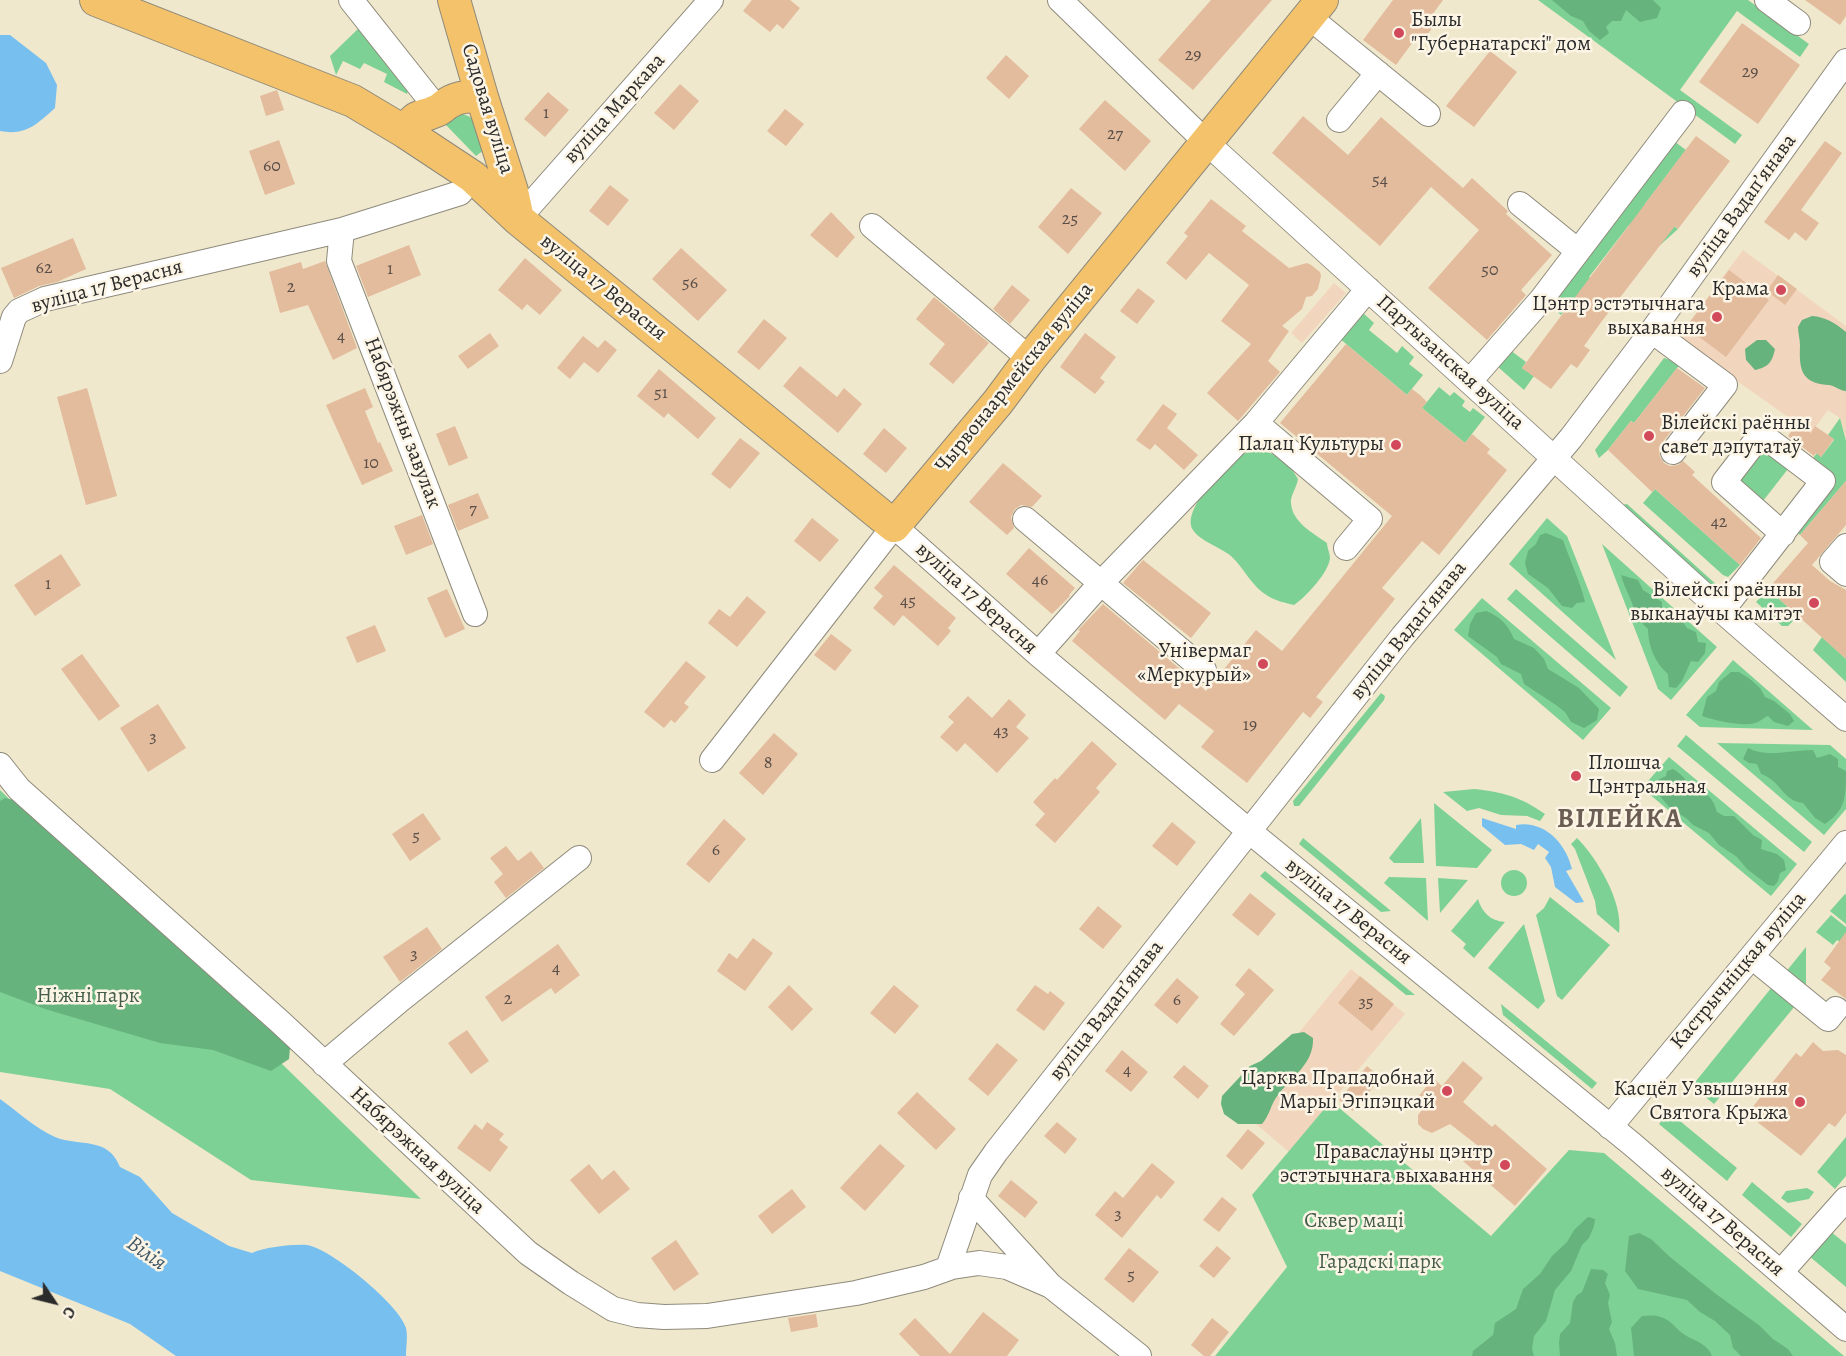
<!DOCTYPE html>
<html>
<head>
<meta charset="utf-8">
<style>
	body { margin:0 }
	#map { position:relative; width:1846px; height:1356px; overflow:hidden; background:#f0e8cc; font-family:Alegreya,serif }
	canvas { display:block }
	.north { position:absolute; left:24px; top:1272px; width:60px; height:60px; -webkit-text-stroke:4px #fcf5e5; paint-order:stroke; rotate:125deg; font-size:16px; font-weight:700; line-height:24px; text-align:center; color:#2b2b2b }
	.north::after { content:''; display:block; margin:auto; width:21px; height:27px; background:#2b2b2b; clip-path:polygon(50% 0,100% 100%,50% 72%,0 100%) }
</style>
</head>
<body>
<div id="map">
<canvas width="1846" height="1356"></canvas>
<div class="north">С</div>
</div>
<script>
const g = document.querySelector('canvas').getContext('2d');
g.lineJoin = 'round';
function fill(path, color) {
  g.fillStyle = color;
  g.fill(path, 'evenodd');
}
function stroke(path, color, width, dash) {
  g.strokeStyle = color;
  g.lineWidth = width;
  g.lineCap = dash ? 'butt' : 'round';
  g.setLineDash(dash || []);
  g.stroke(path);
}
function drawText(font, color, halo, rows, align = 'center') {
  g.font = font + ' Alegreya,serif';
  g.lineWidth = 5;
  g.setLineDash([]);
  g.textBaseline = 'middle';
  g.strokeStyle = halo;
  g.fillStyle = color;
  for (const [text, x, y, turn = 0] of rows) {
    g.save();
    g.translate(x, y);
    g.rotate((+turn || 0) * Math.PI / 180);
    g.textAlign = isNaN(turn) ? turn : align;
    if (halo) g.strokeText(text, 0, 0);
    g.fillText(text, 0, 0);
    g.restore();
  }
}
fill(new Path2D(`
	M1743,250L1846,326V441L1840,418L1828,410L1811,433L1677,339Z
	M1334,283L1346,293L1302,343L1291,333Z
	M1351,969L1405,1014L1289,1152L1237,1108Z`), '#f2d5bd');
fill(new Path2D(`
	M1538,0H1748L1809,44L1800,57L1737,11L1680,90L1742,135L1735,144Z
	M360,27L411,82L407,94L384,82L387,74L364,63L360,69L343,61L336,75L330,56Z
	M462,114C481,118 481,134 484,150L476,156L445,124L454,116Z
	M1671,139L1686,150L1645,204L1678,229L1658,247L1629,225L1589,277L1618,300L1609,312L1600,306L1593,314L1573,300L1561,315L1547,304Z
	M1362,312L1374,323L1369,330L1397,353L1402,346L1414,357L1409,364L1423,375L1407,395L1339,338Z
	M1502,344L1526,362L1522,368L1534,376L1524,390L1489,359Z
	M1664,358L1681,363L1634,423L1631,421L1608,450L1599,458L1595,450Z
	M1439,387L1450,396L1454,392L1465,401L1462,406L1470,412L1473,408L1485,417L1465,443L1422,408Z
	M1840,418L1846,441V481L1800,535L1794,530L1835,480L1810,462L1817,453L1821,457L1834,440L1828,435Z
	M1761,434L1795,460L1756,510L1724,482Z
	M1261,449C1277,455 1290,464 1298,479C1297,487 1290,496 1291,503C1292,522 1313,533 1327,543C1327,547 1330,554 1330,558C1329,572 1306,597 1294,605C1286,603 1276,601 1268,596C1252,587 1244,568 1231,556C1220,547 1200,541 1193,530C1181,511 1222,470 1236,459C1243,453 1252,450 1261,449Z
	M1655,489L1740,565L1728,577L1723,575L1643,503Z
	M1627,504L1728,595L1725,599L1621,505Z
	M1547,518L1567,536L1616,660L1509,564Z
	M1602,544L1717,647L1671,700L1658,689Z
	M1516,589L1628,687L1620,697L1507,599Z
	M1768,589L1798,616L1788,626H1782L1756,602Z
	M1482,598L1611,708L1583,740L1454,630Z
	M1822,637L1846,659V682L1813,650Z
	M1733,660L1813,730L1700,727L1686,715Z
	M1381,693L1385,696L1384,700L1299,806H1294L1293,801Z
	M1686,735L1812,842L1804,852L1677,746Z
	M1717,743L1830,745L1846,759V809L1824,835Z
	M1669,757L1797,864L1771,896L1642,788Z
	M1474,789C1503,792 1521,797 1545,814L1540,821L1527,816L1501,815L1479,808L1467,811L1443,792Z
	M0,790L421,1199L251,1180L110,1089L0,1072Z
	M1434,803L1492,850L1477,868L1436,866Z
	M1421,818L1424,863H1394L1389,858Z
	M1303,838L1391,911L1381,912L1299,844Z
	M1577,838C1597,858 1624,903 1619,933L1597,914L1595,901L1575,849L1571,844Z
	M1501 883a13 13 0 1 1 26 0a13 13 0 1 1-26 0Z
	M1265,871L1415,995H1406L1260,876Z
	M1389,877L1426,878L1428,921L1384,883Z
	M1438,878L1468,880L1440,913Z
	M1845,894L1846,895V924L1830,911Z
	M1550,897L1610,945L1562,1000L1557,996L1536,915L1544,908Z
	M1478,899C1482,912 1490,921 1505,922L1474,958L1463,948L1466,944L1451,931Z
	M1831,915L1846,927V943L1844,945L1837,940L1833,945L1816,932Z
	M1524,924L1545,1001L1538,1009L1488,968Z
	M1806,947V991L1785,973Z
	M1772,987L1795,1006L1714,1104L1692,1086Z
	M1501,1004L1597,1083L1592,1089L1503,1015Z
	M1331,1101L1491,1236L1569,1150L1604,1153L1844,1356H1215L1287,1267L1252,1195Z
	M1669,1112L1737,1168L1727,1181L1659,1124Z
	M1846,1137V1176L1835,1189L1817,1172Z
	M1752,1182L1802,1224L1791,1237L1742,1195Z
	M1807,1188L1814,1192L1809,1199L1788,1203L1781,1198L1786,1191Z
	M1830,1231L1846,1244V1287L1809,1256Z`), '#7ed194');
fill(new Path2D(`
	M1552,0H1653L1661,8L1657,18L1640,22L1626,10L1621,21H1612L1606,27L1609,33L1600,40L1589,31L1583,21L1571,16Z
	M1812,316C1826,317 1835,323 1846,332V391C1839,391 1835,385 1828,385C1801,383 1799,369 1800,346C1800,339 1798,333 1798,327L1802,320Z
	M1757,340H1766L1775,349C1772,363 1768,367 1755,370L1746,360L1745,349Z
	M1546,533L1563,540C1570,561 1580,581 1585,602L1577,603L1572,608L1562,606L1548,588L1528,574L1525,563L1528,551L1536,544L1540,535Z
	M1621,575L1638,580L1643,590L1662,602V611L1681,619L1687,628L1696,632L1698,642L1706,643L1705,653L1698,662L1691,661L1682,681L1676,688L1669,687L1668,674C1655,663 1648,646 1648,629L1635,616C1634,601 1625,591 1621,575Z
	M1486,611C1501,617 1508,625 1514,639L1534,648L1544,659L1548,669L1579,688L1599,709L1597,720L1584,728L1571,722L1565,712L1556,705L1524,684L1521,674L1501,664L1497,657L1468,636L1470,624L1476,613Z
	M1731,672H1739L1750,679L1760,688L1765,697L1774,701L1790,714L1794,721L1788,726L1774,722L1768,716C1763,718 1760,722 1755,723C1745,727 1712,720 1702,716L1707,697L1716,691L1719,682Z
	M1748,748C1767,758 1792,750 1813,750L1817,758L1830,754L1838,759V767L1846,771C1846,796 1846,810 1825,824L1815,818L1803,803C1781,800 1783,782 1761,774L1757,764L1749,763L1743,759Z
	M1673,769C1684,775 1685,781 1691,785C1705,794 1712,794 1717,812L1724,816H1734L1753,835L1762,840L1761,849L1777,854L1784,860L1786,870L1780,873L1778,881L1774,886L1768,885L1747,869L1737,857L1719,845L1709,833L1693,825L1686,818L1670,808L1653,788L1658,780L1666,776L1667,771Z
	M5,798L38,806L169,922L290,1048L289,1059L271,1071L213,1050L160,1043L45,1009L0,992V801Z
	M1304,1032L1313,1038C1314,1064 1292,1076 1278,1095C1270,1105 1270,1115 1262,1124H1238L1224,1114L1221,1104L1222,1096L1250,1066L1261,1061L1292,1034Z
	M1588,1217L1595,1219L1594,1226L1589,1238L1582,1245L1571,1271L1555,1290L1546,1321L1534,1336L1532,1349L1534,1356H1472L1473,1351L1493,1335L1495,1323L1516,1309L1523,1289L1540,1274L1552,1256L1567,1242L1574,1230Z
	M1639,1233L1651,1239L1670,1257L1716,1294L1760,1326L1773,1339L1788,1349L1793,1356H1741L1733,1348L1730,1335L1715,1321L1700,1312L1687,1300L1638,1289L1625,1271L1629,1236Z
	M1591,1269L1603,1270L1608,1274L1605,1283L1610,1295L1608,1303L1612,1322L1609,1329L1615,1343L1617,1356H1560L1559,1343L1560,1334L1570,1323L1573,1302L1577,1295L1582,1292Z
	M1642,1316C1647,1316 1653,1315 1657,1316C1672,1319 1675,1329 1685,1335C1695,1341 1708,1344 1712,1356H1634L1631,1328Z`), '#66b37e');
fill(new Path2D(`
	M0,35H10L46,63L57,85L55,108C37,124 26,136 0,131Z
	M1482,818L1516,829V825C1545,820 1566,844 1572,869L1566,871L1584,902L1576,903L1555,887L1551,867L1545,858L1549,852L1538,844L1534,850L1521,844L1505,845L1482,826Z
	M0,1099C17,1111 35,1128 55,1137C80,1147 108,1136 120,1167L140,1177L172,1213L229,1246L252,1253C265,1247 293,1244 307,1245C330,1248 400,1305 406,1328C408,1336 406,1347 406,1356H176L130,1324L0,1271Z`), '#77bfef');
fill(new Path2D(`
	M752,0H790L800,8L783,29L777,24L770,32L743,11Z
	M1211,0H1272L1193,90L1158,60Z
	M1393,0H1443L1427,22L1433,27L1421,43L1415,39L1396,65L1363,40Z
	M1805,0H1846V16L1840,25Z
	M1742,23L1800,65L1758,124L1699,82Z
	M1490,51L1517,72L1474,127L1446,106Z
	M1006,55L1029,76L1009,99L986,78Z
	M680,84L699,101L674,130L654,113Z
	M277,90L284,110L266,116L260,96Z
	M548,92L569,110L545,137L524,119Z
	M1105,100L1151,141L1125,171L1079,129Z
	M785,109L804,124L786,146L767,131Z
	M1303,116L1348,155L1381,117L1463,188L1472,178L1508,211L1506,214L1552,255L1521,290L1526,295L1487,340L1428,288L1479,230L1431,187L1380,246L1272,153Z
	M1696,136L1730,161L1678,229L1675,226L1602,321L1584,346L1590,350L1577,368L1571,364L1551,389L1522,368Z
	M279,140L295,184L265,195L249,151Z
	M1825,141L1842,153L1801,210L1819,223L1806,241L1795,232L1789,240L1764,222Z
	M610,185L629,200L608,226L589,211Z
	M1071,188L1102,213L1068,254L1038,227Z
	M1211,199L1246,226L1242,231L1289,268L1307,263L1311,265L1320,272L1321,276L1318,289L1312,296L1306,297L1302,309L1282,326L1289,331L1268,361L1280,372L1238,421L1207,393L1251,344L1221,321L1249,285L1209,253L1186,280L1166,263L1188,236L1184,233Z
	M831,212L855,237L837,258L810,235Z
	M73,238L86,269L57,282L39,286L14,298L1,268Z
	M409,245L421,275L368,297L356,266Z
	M681,248L727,290L698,321L652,279Z
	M525,258L562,290L540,315L527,304L522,310L498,290Z
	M325,261L357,348L333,360L308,305L280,313L269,272L301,262L303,269Z
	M1729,270L1769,300L1726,357L1686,327Z
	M1778,275L1797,289L1785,305L1767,291Z
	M1012,285L1030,300L1010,324L993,309Z
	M1138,288L1155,301L1137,324L1120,311Z
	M934,297L989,343L953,384L929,364L945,344L916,319Z
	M764,319L787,338L759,370L737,352Z
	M490,333L499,346L468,369L458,356Z
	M1085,333L1116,357L1100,378L1105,382L1095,394L1060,367Z
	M583,336L598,348L605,340L617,350L598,373L584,362L570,379L557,368Z
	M1346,344L1407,395L1412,389L1420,395L1427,402L1422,408L1465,443L1472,434L1490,449L1487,453L1507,470L1439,555L1422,541L1382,588L1395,599L1316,697L1323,702L1310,718L1303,712L1247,783L1201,747L1214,731L1179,704L1165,720L1072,641L1080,631L1078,630L1103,604L1206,691L1256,630L1282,651L1392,516L1280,423Z
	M800,366L837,397L844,388L862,404L838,433L783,386Z
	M1677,368L1705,388L1662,443L1659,449L1660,457L1664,463L1670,466L1678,465L1683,461L1695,472L1692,475L1761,538L1740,565L1655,489L1652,492L1608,450L1631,421L1634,423Z
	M659,369L716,418L698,439L668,413L664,418L637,396Z
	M87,388L117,496L86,505L57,397Z
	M365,388L373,407L365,411L378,443L380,442L393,471L362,485L326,405Z
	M1163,404L1177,414L1167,428L1198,455L1184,470L1155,444L1150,450L1136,440Z
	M1797,423L1811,433L1815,426L1834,439L1821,457L1816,453L1814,456L1788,436Z
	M455,426L468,458L449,466L436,434Z
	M884,428L907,448L886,473L863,454Z
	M740,438L760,453L730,489L711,474Z
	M1003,463L1042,496L1032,507L1021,505L1015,509L1011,517L1014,528L1007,535L969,502Z
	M1846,481V525L1812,565L1830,581L1846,590V659L1768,589L1808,543L1800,535Z
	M478,493L489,518L458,531L448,505Z
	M422,515L433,544L406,555L394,526Z
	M812,518L839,540L820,562L794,541Z
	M1029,548L1075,588L1069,595L1070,596L1052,614L1006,574Z
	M61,554L81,585L35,616L14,585Z
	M1143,560L1211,613L1191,638L1123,583Z
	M894,565L956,618L948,628L951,631L938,646L903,615L894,626L873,608L883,596L874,588Z
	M447,589L465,629L445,638L427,598Z
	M747,596L766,612L737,647L708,623L719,609L730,617Z
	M375,625L386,651L357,663L346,637Z
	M831,634L852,650L835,671L814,655Z
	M82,654L120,706L99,721L61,669Z
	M686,661L706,677L684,703L689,707L675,723L671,720L664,728L644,712Z
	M968,696L992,718L1009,699L1026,715L1016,727L1029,738L997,773L965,743L957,752L940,737L954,722L948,717Z
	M158,704L186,748L148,772L120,728Z
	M774,733L798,754L763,795L739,773Z
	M1092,741L1117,764L1096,788L1100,792L1055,843L1035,825L1045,814L1033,802L1055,778L1057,780Z
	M423,813L441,839L410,861L392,834Z
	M724,819L746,839L709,883L686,864Z
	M1172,822L1196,842L1177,866L1152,846Z
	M506,846L518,861L531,851L544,868L506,898L494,882L503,874L490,858Z
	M1250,893L1276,914L1258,936L1232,915Z
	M1098,906L1122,926L1103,949L1079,929Z
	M427,927L442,949L400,982L383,957Z
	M1846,932V999L1821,980L1831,968L1824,962Z
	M753,938L773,953L745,991L717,971L729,953L737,959Z
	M558,944L580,975L555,994L551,988L502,1022L485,997Z
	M1249,968L1274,990L1234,1036L1220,1024L1245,994L1235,985Z
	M1360,976L1394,1004L1372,1031L1338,1003Z
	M1177,978L1199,997L1177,1024L1154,1005Z
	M789,985L813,1009L792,1031L768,1007Z
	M894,985L919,1006L895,1034L870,1013Z
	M1035,985L1048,994L1050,991L1065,1003L1044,1031L1016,1010Z
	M467,1030L489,1061L471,1074L448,1043Z
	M1813,1042L1823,1051L1838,1050L1846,1055V1113L1835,1127L1829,1123L1801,1156L1747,1114L1796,1053L1801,1057Z
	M997,1043L1018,1060L988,1096L968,1079Z
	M1122,1050L1148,1072L1131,1092L1105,1071Z
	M1463,1061L1483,1078L1463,1102L1492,1127L1495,1124L1547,1169L1515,1206L1463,1161L1477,1145L1450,1124L1432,1133L1423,1129L1418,1124V1115L1427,1104L1418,1097L1433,1078L1442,1086Z
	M1184,1065L1209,1086L1198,1099L1173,1077Z
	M1367,1066L1381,1078L1353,1111L1339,1100Z
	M917,1092L956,1129L936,1150L897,1113Z
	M487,1122L504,1134L499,1140L508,1147L490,1172L457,1148L475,1124L482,1130Z
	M1057,1122L1077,1139L1065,1154L1044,1136Z
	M1248,1129L1265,1143L1242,1170L1226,1156Z
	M880,1144L905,1166L865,1211L840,1188Z
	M1152,1163L1175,1182L1161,1199L1157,1195L1122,1238L1095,1215L1115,1191L1123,1198Z
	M589,1164L602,1180L614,1170L630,1189L599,1214L570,1180Z
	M1011,1180L1038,1202L1025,1218L998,1196Z
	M792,1189L806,1207L772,1234L758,1216Z
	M1222,1197L1237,1209L1219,1232L1203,1220Z
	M676,1240L699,1274L674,1291L651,1258Z
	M1217,1246L1231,1258L1214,1278L1199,1266Z
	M1129,1248L1159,1272L1133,1303L1104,1279Z
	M983,1312L1019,1340L1007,1356H920L899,1334L915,1318L950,1354Z
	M816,1314L818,1327L791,1332L788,1318Z
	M1212,1318L1229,1332L1210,1356H1204L1191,1345Z`), '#e3bb9d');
const minor = new Path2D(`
	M351,0L439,111
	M1060,0L1207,143L1722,611L1846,719
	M1767,0L1798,23
	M1309,17L1428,114
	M1339,120L1378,73
	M1520,204L1578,251
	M518,219L711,0
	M872,226L1030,359
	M342,230L339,261L475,614
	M1652,331L1725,385L1673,452
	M0,361L14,317L19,311L45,299L342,230L460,193L473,177
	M1470,381L1541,300L1683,113
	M1256,423L1370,519L1346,548
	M1025,519L1204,670
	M1846,546L1832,562L1846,574
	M1722,611L1823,481L1761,434L1724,482L1783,534
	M1038,654L1101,583L1256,423L1368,289
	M712,760L894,526L1038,654L1249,831L1633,1145L1846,1329
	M0,765L19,789L279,1021L528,1253L571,1283L613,1309L637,1315L664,1317L707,1316L856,1293L924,1277L952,1267L979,1263L1007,1267L1051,1286
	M1752,957L1828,1019L1836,1009
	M324,1064L400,1000L579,858
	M1610,1127L1846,843
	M971,1198L1051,1286L1139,1356
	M948,1268L980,1175L996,1152L1403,636L1571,438L1652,331L1846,61
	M1781,1272L1846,1199`);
const major = new Path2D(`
	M96,0L353,101L405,132L473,177L518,219L894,526L998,402L1030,359L1322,0
	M454,0L482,97L512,191L518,219
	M405,132C417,113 418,119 436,111C441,110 444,105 448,103C459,96 470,96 482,97`);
stroke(minor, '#8e8a7c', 26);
stroke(major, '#8e8a7c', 34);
stroke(minor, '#fff', 24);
stroke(major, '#f3c26a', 32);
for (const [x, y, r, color] of [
	[1399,33,6,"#d1495b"],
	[1781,290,6,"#d1495b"],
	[1717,317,6,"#d1495b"],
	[1649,436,6,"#d1495b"],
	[1396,445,6,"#d1495b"],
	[1814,603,6,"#d1495b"],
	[1263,664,6,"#d1495b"],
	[1576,776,6,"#d1495b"],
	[1447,1091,6,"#d1495b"],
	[1800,1102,6,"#d1495b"],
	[1505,1165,6,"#d1495b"]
]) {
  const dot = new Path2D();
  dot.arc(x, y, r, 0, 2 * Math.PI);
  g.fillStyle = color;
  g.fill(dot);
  stroke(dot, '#fcf5e5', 2);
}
drawText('18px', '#594f48', null, [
	["29",1193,56],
	["29",1750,73],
	["1",546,114],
	["27",1115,135],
	["60",272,167],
	["54",1380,181],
	["25",1070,220],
	["62",44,269],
	["1",390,270],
	["50",1490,271],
	["56",690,284],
	["2",291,288],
	["4",341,337],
	["51",661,394],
	["10",371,464],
	["7",473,510],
	["42",1719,523],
	["46",1040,581],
	["1",48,585],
	["45",908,602],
	["19",1250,726],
	["43",1001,732],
	["3",153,738],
	["8",768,764],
	["5",416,837],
	["6",716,851],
	["3",414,955],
	["4",556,969],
	["2",508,1000],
	["6",1177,1001],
	["35",1366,1003],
	["4",1127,1071],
	["3",1118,1215],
	["5",1131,1276]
]);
drawText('21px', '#2b2b2b', '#fcf5e5', [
	["Былы",1411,21,"left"],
	["\"Губернатарскі\" дом",1411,45,"left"],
	["Крама",1769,290],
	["Цэнтр эстэтычнага",1705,305],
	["выхавання",1705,329],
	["Вілейскі раённы",1661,424,"left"],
	["савет дэпутатаў",1661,448,"left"],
	["Палац Культуры",1384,445],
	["Вілейскі раённы",1802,591],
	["выканаўчы камітэт",1802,615],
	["Універмаг",1251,652],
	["«Меркурый»",1251,676],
	["Плошча",1588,764,"left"],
	["Цэнтральная",1588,788,"left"],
	["Царква Прападобнай",1435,1079],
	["Марыі Эгіпэцкай",1435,1103],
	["Касцёл Узвышэння",1788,1090],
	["Святога Крыжа",1788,1114],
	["Праваслаўны цэнтр",1493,1153],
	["эстэтычнага выхавання",1493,1177]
], 'right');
drawText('21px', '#2b2b2b', '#fcf5e5', [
	["Садовая вуліца",487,109,73],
	["вуліца Маркава",615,109,-48],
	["вуліца Вадапʼянава",1742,206,-54],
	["вуліца 17 Верасня",107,287,-15],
	["вуліца 17 Верасня",603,288,39],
	["Партызанская вуліца",1450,363,42],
	["Чырвонаармейская вуліца",1015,378,-51],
	["Набярэжны завулак",402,423,69],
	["вуліца 17 Верасня",976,599,42],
	["вуліца Вадапʼянава",1409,631,-51],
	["вуліца 17 Верасня",1348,912,39],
	["Кастрычніцкая вуліца",1739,971,-50],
	["вуліца Вадапʼянава",1107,1011,-52],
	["Набярэжная вуліца",417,1151,43],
	["вуліца 17 Верасня",1722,1222,41]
]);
drawText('21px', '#445d4a', '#fcf5e5', [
	["Ніжні парк",88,997],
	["Сквер маці",1354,1222],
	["Гарадскі парк",1380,1263]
]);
drawText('italic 22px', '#425766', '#fcf5e5', [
	["Вілія",146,1254,35]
]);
g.letterSpacing = '1.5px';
drawText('bold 27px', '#6b5d53', '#fcf5e5', [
	["ВІЛЕЙКА",1620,820]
]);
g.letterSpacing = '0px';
</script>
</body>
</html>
